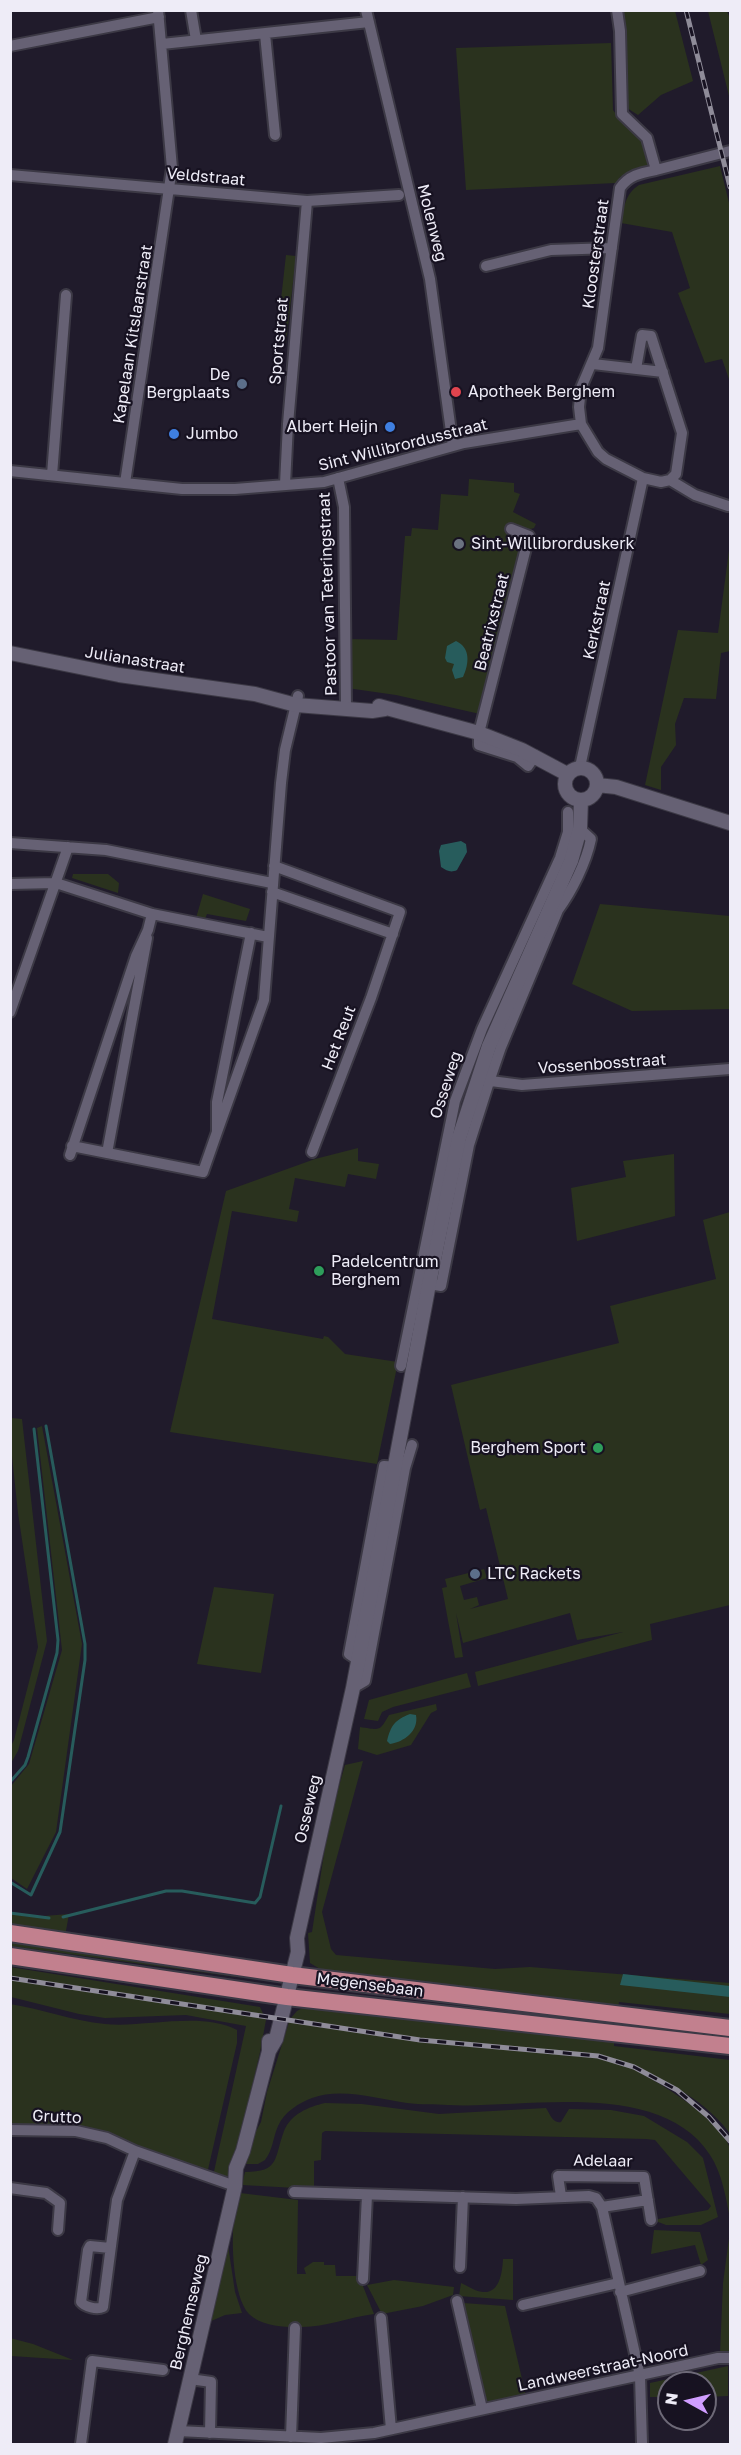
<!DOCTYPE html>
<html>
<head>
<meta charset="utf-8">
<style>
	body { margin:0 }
	#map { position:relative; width:741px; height:2455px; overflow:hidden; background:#201b2b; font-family:"Golos Text",sans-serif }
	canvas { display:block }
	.frame { position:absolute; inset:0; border:12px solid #eeecf7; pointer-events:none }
	.north { position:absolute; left:657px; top:2371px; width:60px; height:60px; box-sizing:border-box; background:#171221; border:2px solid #6d6977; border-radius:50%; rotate:278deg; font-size:16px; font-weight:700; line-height:24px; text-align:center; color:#eeecf7 }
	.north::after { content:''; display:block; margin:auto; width:21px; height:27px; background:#d09dff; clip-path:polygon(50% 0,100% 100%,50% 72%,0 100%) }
</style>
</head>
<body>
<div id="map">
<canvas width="741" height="2455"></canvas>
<div class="frame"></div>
<div class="north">N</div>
</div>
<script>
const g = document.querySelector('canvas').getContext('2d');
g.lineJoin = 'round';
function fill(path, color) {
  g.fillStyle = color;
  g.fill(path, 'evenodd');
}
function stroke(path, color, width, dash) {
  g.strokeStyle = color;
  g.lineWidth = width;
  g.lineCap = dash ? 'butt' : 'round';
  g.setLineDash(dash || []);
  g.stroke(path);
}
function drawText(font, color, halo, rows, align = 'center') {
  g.font = font + ' "Golos Text",sans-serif';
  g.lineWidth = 4.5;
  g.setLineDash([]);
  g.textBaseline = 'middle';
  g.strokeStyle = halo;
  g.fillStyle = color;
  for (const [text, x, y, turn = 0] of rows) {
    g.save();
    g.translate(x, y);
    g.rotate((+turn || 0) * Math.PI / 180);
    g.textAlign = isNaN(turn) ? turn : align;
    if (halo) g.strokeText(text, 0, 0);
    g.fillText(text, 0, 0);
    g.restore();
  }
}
fill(new Path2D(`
	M620,11H675L693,81L661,95L638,115L627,108L626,103Z
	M708,11H727L730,19V100Z
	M611,43L613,110L622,122L642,135L657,166L620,177L616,183L466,190L456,48Z
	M720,166L730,207V382L722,359L705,363L678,293L690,288L672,232L621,223C624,207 625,194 639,185Z
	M286,255L296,256L286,344H276Z
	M469,479L514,483V492L520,494L513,512L536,524L534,528L527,530L511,526L509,536L521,541L480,714L396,695L347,688L346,639L397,640L405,536H411L412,528L438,530L441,494L468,496Z
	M730,543V651L721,653L716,699L684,698L675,724L676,745L661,767V790L645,785L678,630L718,633Z
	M73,874H108L119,883L118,893L72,878Z
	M203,894L250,909L246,921L207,914L205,919L196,918Z
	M600,904L730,916V1009L632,1011L572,984Z
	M358,1148V1161L379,1164L376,1179L348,1174L345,1187L295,1178L289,1209L299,1211L297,1222L232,1211L212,1319L323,1339L324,1336L328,1337L345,1354L398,1362L377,1464L170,1432L226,1191L315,1159Z
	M674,1154L675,1216L577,1241L571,1188L626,1177L623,1161Z
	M730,1212V1605L650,1624L652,1640L478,1686L475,1672L623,1632L577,1640L570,1613L463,1643L456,1613L463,1657L455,1658L442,1588L447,1587L445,1579L484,1569L487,1578L460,1586L464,1600L477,1597L479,1605L470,1609L508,1599L486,1508L480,1510L451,1385L619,1343L610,1306L716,1279L703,1220Z
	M11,1418L22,1419L47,1641L18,1751L11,1763V1746L14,1740L38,1647L18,1513L11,1447Z
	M42,1426L82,1644L56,1832L27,1889L11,1878V1786L29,1764L62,1650L37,1428Z
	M214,1587L274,1594L261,1673L197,1664Z
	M467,1673L471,1687L393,1707L382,1712L378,1721L364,1719L369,1700Z
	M436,1704L437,1710L431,1713L411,1745L377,1755L358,1749L360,1727C381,1730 379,1732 389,1715Z
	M363,1761L322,1912L331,1949L336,1955L495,1969L530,1967L730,1983V2014L619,2002L618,2009L489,1995L463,1987L320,1969L310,1963L308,1933L312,1932L329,1821L345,1765Z
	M11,1914L31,1917L69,1914L64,1942L259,1968L254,1978L236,1977L11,1946Z
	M10,1967L260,2007L266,2020L260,2052L234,2167L228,2181L213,2176L246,2026L186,2015L105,2018L79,2014L11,1997Z
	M10,2004C42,2009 73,2021 105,2024C144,2028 201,2011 237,2030V2043L207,2174L103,2134L11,2126Z
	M306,2006L614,2041V2046L730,2060V2134C713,2109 676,2083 646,2076C668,2088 725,2124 730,2149C734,2164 730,2202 730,2219C726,2198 722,2173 710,2155C660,2078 525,2109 448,2105C435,2104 421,2105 407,2103C378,2099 341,2087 312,2098C299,2103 284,2112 278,2126C273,2137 273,2150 265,2160L258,2164H246L250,2142L261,2122L267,2092L290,2019L297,2011Z
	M325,2103L362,2104L439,2114L546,2108C550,2114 553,2124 561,2122L569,2109L611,2110L644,2116L687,2142L703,2158L718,2217L701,2225H666L653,2220L708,2210L711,2206L655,2140L646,2139L325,2131L322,2133L321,2160L314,2161V2189L242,2185L245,2172C280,2172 274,2158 284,2131C291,2114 308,2107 325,2103Z
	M240,2193L298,2200L297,2274H306L304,2268L313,2262H324V2265H335L336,2276H359L374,2314C350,2317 325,2327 302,2327C286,2328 261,2326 249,2314C233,2297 231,2243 234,2220C235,2211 238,2202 240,2193Z
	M654,2230L700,2232L708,2260L701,2265L695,2245L651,2254Z
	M730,2231V2351L720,2353L723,2283Z
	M228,2245L235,2292L242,2313L225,2315L209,2322Z
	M503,2259H513V2300L459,2296L461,2283C466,2285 470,2288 475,2290C498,2299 502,2277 503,2259Z
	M394,2280L454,2287L453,2295L423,2306L382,2314L367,2285Z
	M463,2303L505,2306L526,2396L483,2405Z
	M10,2338L33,2344L73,2360L11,2356Z
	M728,2366V2396L705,2397V2383H669V2397H650V2383Z`), '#2a321e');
fill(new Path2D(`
	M456,641C471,648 469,664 463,677L455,679L452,670L454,664L447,662L445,658L447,646Z
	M461,841L466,844L467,852L457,870C451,873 447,871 441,867L439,851L441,845Z
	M410,1714L416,1715C419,1731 404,1742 390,1744L387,1741C391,1725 395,1720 410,1714Z
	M623,1974L730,1986V1997L620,1985Z`), '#275c5c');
stroke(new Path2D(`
	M10,1782L25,1765L28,1757L57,1653L58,1640L34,1429
	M10,1882L31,1895L60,1832L85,1660V1644L46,1426
	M10,1913L49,1918
	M63,1917L166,1891H182L255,1903L260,1897L281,1806`), '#275c5c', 3);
const minor = new Path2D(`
	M191,10L196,40
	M366,10L430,279L453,446
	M617,10L620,31L622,114L647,138L656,170C641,173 629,175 620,188L598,348L581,388L579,407L581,424L598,452L606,459L643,478L661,482L670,480L695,495L728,506
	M265,34L275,135
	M162,44L369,22
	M10,46L159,17
	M656,170L730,151
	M10,175L307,201L399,195
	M486,266L551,250L612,248
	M593,364L663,372
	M636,369L642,335L651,336L682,433L676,474L670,480
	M10,471L182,489H235L324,482L464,443L581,424
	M52,475L66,295
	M338,478L344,507L346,709
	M125,483L172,168L158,10
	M285,484L288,424L307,201
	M511,529L529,536L479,733V745L517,757L528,766L535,756
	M580,767L643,478
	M10,843L106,850L272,883
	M274,866L400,912L371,998L312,1152
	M10,884L56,883L152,914L268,937
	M272,892L393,934
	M10,1012L68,847
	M483,1080L522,1085L730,1069
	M217,1132L264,1000L281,783L285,750L298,696
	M72,1146L203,1172L217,1132V1102L251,933
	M107,1153L147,938
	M70,1155L136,956L148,930L152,914
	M429,1284L441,1286L469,1145L489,1082L501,1047L558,910C572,891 586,863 591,839L580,829
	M401,1366L455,1101L482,1029L560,858L568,832V812
	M358,1660L349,1654L384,1466L400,1467
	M353,1688L365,1681L405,1468L412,1445
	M10,2130L76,2131L107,2138L135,2151L235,2186
	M10,2188L46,2193L60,2203L58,2230
	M294,2192L516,2199L589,2196L596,2198L602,2207L640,2376L642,2444
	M561,2196L558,2176L644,2177L651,2220
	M602,2207L648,2200
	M110,2248L90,2246L88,2250L81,2302C85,2307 97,2310 103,2307L117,2200L135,2151
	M460,2267L463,2197
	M363,2279L367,2195
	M620,2292L700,2271
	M457,2301L482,2409
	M523,2305L618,2283
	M381,2318L391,2429
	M190,2379L211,2382L210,2433
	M178,2431L321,2438L374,2433L718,2358H730
	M291,2437L295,2328
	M81,2444L92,2361L163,2370`);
const tertiary = new Path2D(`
	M10,653L119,675L255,694L296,705L372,711L385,709
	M379,706L479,733L522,750L567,774
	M565 784a16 16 0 1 1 32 0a16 16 0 1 1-32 0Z
	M597,785L616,787L730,823
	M269,2051L276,2039L298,1952L297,1938L353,1688L429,1284L459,1138L489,1046L571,861L580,829L581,800
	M175,2444L235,2186L236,2168L243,2151L269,2051V2041`);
const primary = new Path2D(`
	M10,1933L292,1975L730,2028
	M10,1956L287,1997L730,2046`);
stroke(minor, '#3c3945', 14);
stroke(tertiary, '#3c3945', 16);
stroke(primary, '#3c3945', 20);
stroke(minor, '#666174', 10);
stroke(tertiary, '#666174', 14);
stroke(primary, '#c2808e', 16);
const rail = new Path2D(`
	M686,10L730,187
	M10,1978L420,2040L598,2056L634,2067L677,2090L709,2117L730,2141`);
stroke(rail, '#8f8c99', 5);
stroke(rail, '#171221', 3, [9]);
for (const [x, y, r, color] of [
	[242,384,6,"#5c6f8a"],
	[456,392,6,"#e0444e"],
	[390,427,6,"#3f7fe0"],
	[174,434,6,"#3f7fe0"],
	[459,544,6,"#6b7280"],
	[319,1271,6,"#2e9e5b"],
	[598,1448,6,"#2e9e5b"],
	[475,1574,6,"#5c6f8a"]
]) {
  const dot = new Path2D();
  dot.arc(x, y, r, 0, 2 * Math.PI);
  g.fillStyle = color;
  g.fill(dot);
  stroke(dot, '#171221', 2);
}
drawText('16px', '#eeecf7', '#171221', [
	["Veldstraat",206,177,5],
	["Molenweg",432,223,76],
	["Kloosterstraat",596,254,-82],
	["Kapelaan Kitslaarstraat",133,334,-81],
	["Sportstraat",279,341,-85],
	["Sint Willibrordusstraat",403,445,-14],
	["Pastoor van Teteringstraat",328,594,-92],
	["Kerkstraat",597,620,-78],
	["Beatrixstraat",492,622,-76],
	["Julianastraat",135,660,9],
	["Het Reut",339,1038,-69],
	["Vossenbosstraat",602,1064,-4],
	["Osseweg",446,1085,-72],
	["Osseweg",308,1809,-77],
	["Megensebaan",370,1985,7],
	["Grutto",57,2117,3],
	["Adelaar",603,2161,1],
	["Berghemseweg",189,2312,-77],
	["Landweerstraat-Noord",603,2368,-12]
]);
drawText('16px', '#eeecf7', '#171221', [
	["De",230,375,"right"],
	["Bergplaats",230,393,"right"],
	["Apotheek Berghem",468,392],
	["Albert Heijn",378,427,"right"],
	["Jumbo",186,434],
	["Sint-Willibrorduskerk",471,544],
	["Padelcentrum",331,1262],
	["Berghem",331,1280],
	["Berghem Sport",586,1448,"right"],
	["LTC Rackets",487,1574]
], 'left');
</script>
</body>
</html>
